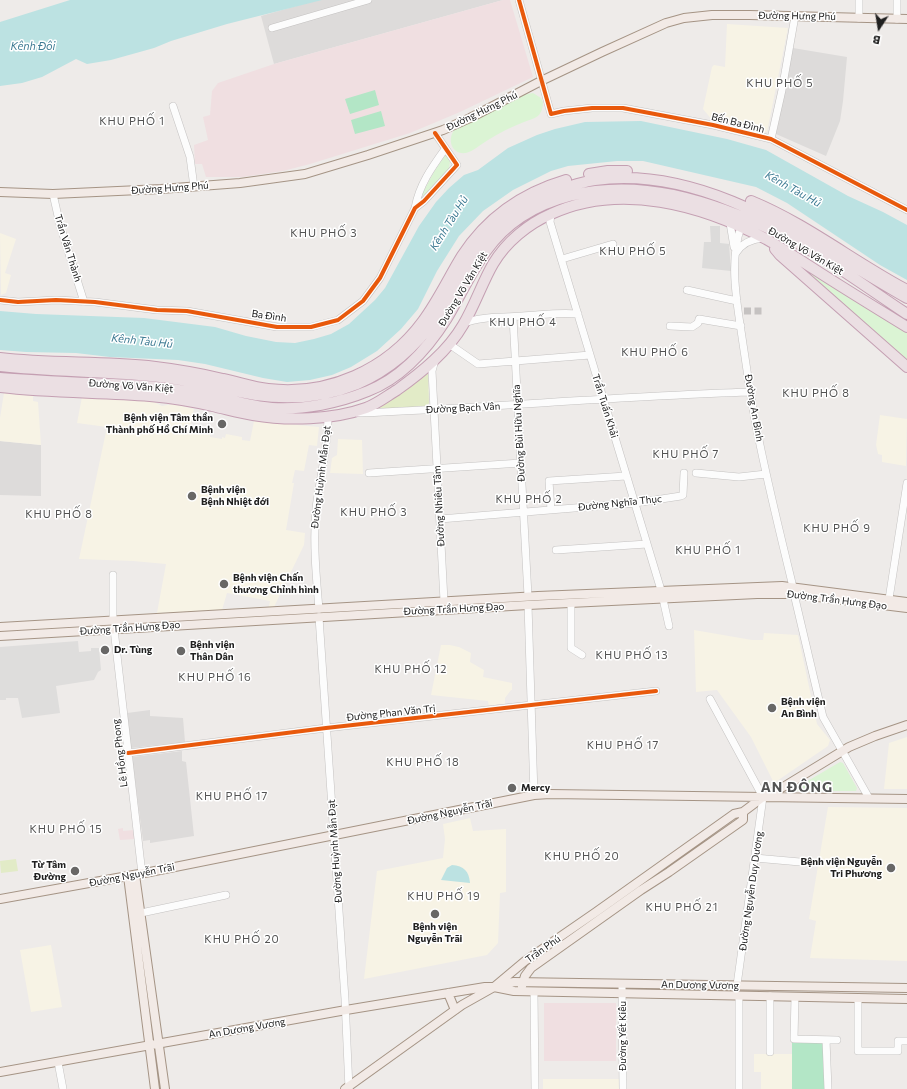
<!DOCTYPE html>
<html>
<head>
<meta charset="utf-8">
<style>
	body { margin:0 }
	#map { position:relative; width:907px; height:1089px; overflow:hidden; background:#eeebe9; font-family:Commissioner,sans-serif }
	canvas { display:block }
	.north { position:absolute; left:859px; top:8px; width:40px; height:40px; -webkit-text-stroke:3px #fff; paint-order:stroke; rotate:192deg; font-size:11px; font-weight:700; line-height:16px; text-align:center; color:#202020 }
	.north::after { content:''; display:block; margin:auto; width:14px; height:18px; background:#202020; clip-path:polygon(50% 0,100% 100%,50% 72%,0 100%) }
</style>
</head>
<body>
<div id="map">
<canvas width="907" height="1089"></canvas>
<div class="north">B</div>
</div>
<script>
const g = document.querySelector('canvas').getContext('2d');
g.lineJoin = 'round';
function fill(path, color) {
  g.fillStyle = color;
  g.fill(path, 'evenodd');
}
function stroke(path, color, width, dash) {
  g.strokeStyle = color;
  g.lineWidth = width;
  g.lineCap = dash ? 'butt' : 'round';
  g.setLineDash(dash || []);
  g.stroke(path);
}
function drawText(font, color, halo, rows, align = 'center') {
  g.font = font + ' Commissioner,sans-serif';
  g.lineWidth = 3;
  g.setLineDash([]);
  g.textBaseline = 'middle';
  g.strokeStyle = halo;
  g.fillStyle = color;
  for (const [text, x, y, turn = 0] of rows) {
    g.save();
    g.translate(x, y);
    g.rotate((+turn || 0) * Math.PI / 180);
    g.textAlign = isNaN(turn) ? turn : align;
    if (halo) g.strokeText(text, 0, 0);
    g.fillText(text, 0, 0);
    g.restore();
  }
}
fill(new Path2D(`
	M317,0H503L274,64L261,16Z
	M793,48L847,57L843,101L840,121L826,156L776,134Z
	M0,441L41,445V496L0,495Z
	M150,710V716L183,718L185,742L131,748L127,713Z
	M182,751V761L186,762L194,836L150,843V840L143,841L132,757Z`), '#dddbda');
fill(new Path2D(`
	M503,0H510L533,77L460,112L410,133L310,164L283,171L243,177H206L202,164H195L194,145L208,140L203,117L210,115L212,91L218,83L274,64Z
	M123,828V831L134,830L135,839L120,840L118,829Z
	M544,1003H616V1061H544Z`), '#f0dfe1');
fill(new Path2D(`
	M727,24L788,28L767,132L713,121L703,109L712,67L714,65L725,67Z
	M0,233L16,239L5,273L11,275L6,293L1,295Z
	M4,393L33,396V401L38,402L41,445L0,441V418Z
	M82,397L152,401L162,406L173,404L194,409L190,427L208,431L207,434L210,435V437L222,439V437L225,438L226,434L242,437V440L250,441L254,421L319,427L317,446L309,445L304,471L295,470L292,483H294L286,530L305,533L304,545L274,607H269L270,601L227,593L222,610L157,613L166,564L133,561L79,559L107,427L77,423Z
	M880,415L907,419L906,466L882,462V455L878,454L876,445Z
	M338,439L362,440L363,474L330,473L332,458L337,455Z
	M694,630L752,640H763L764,633L798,635L817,724L830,740L828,746L774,783L751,737L717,690L696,692Z
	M441,645H450L459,647L471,653L470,662L484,670L483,677L512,683V690H511L505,698V705L500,706L498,704L489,707L488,701L431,695Z
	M907,737V789H884L889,743Z
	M828,807L907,808V961L810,958L816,921L809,919Z
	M470,818L473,831L506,829V892L500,893L498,943L487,955L364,979L377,871L443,858L445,839L443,824Z
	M51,945L62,1007L31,1012L20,950Z
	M754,1054H792V1089H761V1072H754Z
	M543,1079H620L619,1089H543Z`), '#f7f3e5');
fill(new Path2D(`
	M710,226H720V243L729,244L731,271L702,268L704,242H711Z`), '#dcdbda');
fill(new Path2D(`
	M428,369L429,403L427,406L371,410Z
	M16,859L18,871L1,873L0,861Z`), '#e2ebc7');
fill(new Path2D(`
	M533,93L541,98L543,102C543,107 542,112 538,116C534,119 528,120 524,122C511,127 499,133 488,140C481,144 474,151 466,153C451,155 446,138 456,128L523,95Z
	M446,154L450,161L449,169L423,196L422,194L435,170Z
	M788,256L907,333V361Z
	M840,762L843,763L857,788L856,791H795L794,789Z`), '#dbf4d4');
fill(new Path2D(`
	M375,90L379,105L350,114L345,99Z
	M381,111L385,126L355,134L351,120Z
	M792,1040L824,1042L826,1089H792Z`), '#b3e6c6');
fill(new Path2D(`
	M78,641L79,652L91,651V648H99L101,670L98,672L94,680L56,686L60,713L22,718L18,698H6V700H0V647Z`), '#dedddc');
fill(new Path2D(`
	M70,0H322L227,24L171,41L154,48L111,60L87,64L76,59L42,77L22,83L0,86V22Z
	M641,121L727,139L766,150L848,196L883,212L907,225V280L880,265L787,203L756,187L643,161H617L568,166L551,171L513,190L483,211L459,236L437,271L418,309L401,329L377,351L351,367L332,375L310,380L287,382L263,378L205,364L178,360L110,357L76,353L26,352L0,350V311L36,314L144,318L215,327L246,336L276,342L295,343L314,339L331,334L349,324L375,300L385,288L419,226L436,202L449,188L464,175L478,170L508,148L537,135L555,129L585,122Z
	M452,865C464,866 469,871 470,883L441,880L447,868Z`), '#bce2e2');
stroke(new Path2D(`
	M744,311H762`), '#c5c2c1', 7, [7, 3.5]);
const minor = new Path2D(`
	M519,0L551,114L564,111L592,108H623L713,125L771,139L907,210
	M859,0V18
	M897,19V0
	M272,28L368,0
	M173,106L190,157L194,187
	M771,139L782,90L795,16
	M53,194L60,225L84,302
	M415,208C419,185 432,167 445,149
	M551,214L550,222L661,590
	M730,223L734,247
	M741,227C728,263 738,308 743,344C748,376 752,408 759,440C769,489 781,538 793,587
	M736,253C742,243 752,239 763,238
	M562,259L613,244
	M687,290L737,301
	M0,300L18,302L56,300L95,302L157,310L187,311L277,327H311L338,320L363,301L380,278L415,208L424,201L457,165L435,133
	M513,317L528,596
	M464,323C482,316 503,318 522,316C541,315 559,312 578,314
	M670,326L692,327L698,323L699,319L741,326
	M449,344L478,364L590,355
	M435,360L432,371L444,601
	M358,413C489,408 619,396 750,392
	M369,473L521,463
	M696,473L739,477L766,474
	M551,510L549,481L626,476
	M440,519L635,503L681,496L683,495L684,473
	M556,550L647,544
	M113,575V621
	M794,594L823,717L869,798
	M663,599L669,626
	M889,599L907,483
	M571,603V648L582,655
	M528,605L534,795
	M319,609C316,575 313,541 316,508C320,477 328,447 328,416
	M319,617L345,999L349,1089
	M114,629L142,874
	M710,699L763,797L737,985
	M128,753L326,728L656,691
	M755,858L800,862
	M141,913L226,895
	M622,984L623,1089
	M534,992L535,1089
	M739,996V1089
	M770,996V1052
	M795,997L794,1039L837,1040
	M858,998V1051H898V1041H907
	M826,1040L828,1089
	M58,1062L63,1089`);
const major = new Path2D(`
	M0,192L53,194L161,189L240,183L305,174L368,155L443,130L470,118L541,81L602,52L666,23L684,18L712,15H750L907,19
	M0,627L538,596L782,586L907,602
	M0,636L528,605L757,594H794L907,608
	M135,875L165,1089
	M128,876L155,1089
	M0,899L150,872L534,795L550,794L907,799
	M498,985L514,982L907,988
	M522,986L525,976L531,968L641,890L669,872L743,820V812
	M448,993L455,1010
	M0,1072L346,1010L485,987H494L514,991L907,999
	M345,1089L462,1005L494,987L525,961L596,912L734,814L743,812L763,797L785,786L849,747L875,736L907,725`);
const highway = new Path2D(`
	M589,174L608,171H627
	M751,201C807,224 854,262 907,290
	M775,249L780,255L907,367
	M0,358C49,364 99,361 148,366C173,369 198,373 223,379C238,382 253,387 268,389C328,396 387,370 423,321C438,301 449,277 462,256C487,217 522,193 566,180
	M0,366C53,372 107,371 160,377C192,380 223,390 256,395C290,400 325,397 357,384C388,371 416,347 435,319C450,296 462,270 478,248C501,216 533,196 570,186C578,184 587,181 595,180C708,164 814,245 907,298
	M0,378C29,380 59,382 88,383C110,384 133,384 155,387C179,389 203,394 226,399C242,403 257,407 272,408C304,410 339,403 368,391C401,378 428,348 447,318C460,296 471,272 486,251C528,192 607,181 673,195C710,203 746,217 780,234C825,256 866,287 907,314
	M0,387C50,393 100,392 150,396C171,398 192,401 212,406C226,409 239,413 253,415C287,421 333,420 366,408C377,404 387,396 397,390C422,372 448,351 463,325C475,305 482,283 493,264C506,242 528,224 551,214C620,182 702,205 766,239C782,248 798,259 814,269C845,289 876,308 907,327`);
stroke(minor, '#c4c2c1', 8);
stroke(major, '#a59485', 10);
stroke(highway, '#c49fb2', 12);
stroke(minor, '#fcfcfc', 7);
stroke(major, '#f2eae6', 8);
stroke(highway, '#ebdfe3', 10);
stroke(new Path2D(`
	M519,0L551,114L564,111L592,108H623L713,125L771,139L907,210
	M0,300L18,302L56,300L95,302L157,310L187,311L277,327H311L338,320L363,301L380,278L415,208L424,201L457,165L435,133
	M128,753L326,728L656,691`), '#e8590c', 4);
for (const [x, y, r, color] of [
	[222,424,5,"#686766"],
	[192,496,5,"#686766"],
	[224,584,5,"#686766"],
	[105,650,5,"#686766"],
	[181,651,5,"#686766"],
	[772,708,5,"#686766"],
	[512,788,5,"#686766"],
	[891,868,5,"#686766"],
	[75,871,5,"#686766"],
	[435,914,5,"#686766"]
]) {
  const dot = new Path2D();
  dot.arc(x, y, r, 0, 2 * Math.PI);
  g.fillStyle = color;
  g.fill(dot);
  stroke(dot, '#fff', 1.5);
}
drawText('10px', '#202020', '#fff', [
	["Đường Hưng Phú",797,16,1],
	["Đường Hưng Phú",482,111,-26],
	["Bến Ba Đình",738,123,14],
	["Đường Hưng Phú",170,188,-4],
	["Trần Văn Thành",68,248,73],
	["Đường Võ Văn Kiệt",806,251,30],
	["Đường Võ Văn Kiệt",463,289,-59],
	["Ba Đình",269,316,8],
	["Đường Võ Văn Kiệt",131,386,4],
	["Trần Tuấn Khải",605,406,73],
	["Đường Bạch Vân",463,408,-3],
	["Đường An Bình",754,408,80],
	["Đường Bùi Hữu Nghĩa",519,433,-93],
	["Đường Huỳnh Mẫn Đạt",321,477,-83],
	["Đường Nghĩa Thục",620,503,-6],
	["Đường Nhiêu Tâm",439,506,-93],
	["Đường Trần Hưng Đạo",837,600,7],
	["Đường Trần Hưng Đạo",454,609,-3],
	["Đường Trần Hưng Đạo",130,628,-4],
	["Đường Phan Văn Trị",391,713,-6],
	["Lê Hồng Phong",120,753,-97],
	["Đường Nguyễn Trãi",450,812,-12],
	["Đường Huỳnh Mẫn Đạt",335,851,-94],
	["Đường Nguyễn Trãi",132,875,-11],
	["Đường Nguyễn Duy Dương",751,891,-82],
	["Trần Phú",543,949,-35],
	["An Dương Vương",700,985,1],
	["An Dương Vương",247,1028,-10],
	["Đường Yết Kiêu",623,1036,-90]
]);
drawText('bold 10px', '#202020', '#fff', [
	["Bệnh viện Tâm thần",213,418,"right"],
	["Thành phố Hồ Chí Minh",213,430,"right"],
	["Bệnh viện",201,490],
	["Bệnh Nhiệt đới",201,502],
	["Bệnh viện Chấn",233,578],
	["thương Chỉnh hình",233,590],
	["Bệnh viện",190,645],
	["Thân Dân",190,657],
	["Dr. Tùng",114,650],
	["Bệnh viện",781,702],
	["An Bình",781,714],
	["Mercy",521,788],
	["Bệnh viện Nguyễn",882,862,"right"],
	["Tri Phương",882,874,"right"],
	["Từ Tâm",66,865,"right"],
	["Đường",66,877,"right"],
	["Bệnh viện",435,927,"center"],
	["Nguyễn Trãi",435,939,"center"]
], 'left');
drawText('italic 11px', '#3e7b93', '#fff', [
	["Kênh Đôi",33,46],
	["Kênh Tàu Hủ",793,189,29],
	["Kênh Tàu Hủ",449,223,-58],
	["Kênh Tàu Hủ",142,341,6]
]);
g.letterSpacing = '1px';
drawText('11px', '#535353', '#fff', [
	["KHU PHỐ 5",780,83],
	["KHU PHỐ 1",132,121],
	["KHU PHỐ 3",324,233],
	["KHU PHỐ 5",633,251],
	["KHU PHỐ 4",523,322],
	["KHU PHỐ 6",655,352],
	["KHU PHỐ 8",816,393],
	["KHU PHỐ 7",686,454],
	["KHU PHỐ 2",529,499],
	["KHU PHỐ 3",374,512],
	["KHU PHỐ 8",59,514],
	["KHU PHỐ 9",837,528],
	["KHU PHỐ 1",708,550],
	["KHU PHỐ 13",632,655],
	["KHU PHỐ 12",411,669],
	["KHU PHỐ 16",215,677],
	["KHU PHỐ 17",623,745],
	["KHU PHỐ 18",423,762],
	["KHU PHỐ 17",232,796],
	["KHU PHỐ 15",66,829],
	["KHU PHỐ 20",582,856],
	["KHU PHỐ 19",444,896],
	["KHU PHỐ 21",682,907],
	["KHU PHỐ 20",242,939]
]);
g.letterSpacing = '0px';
g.letterSpacing = '1px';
drawText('bold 14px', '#535353', '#fff', [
	["AN ĐÔNG",797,787]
]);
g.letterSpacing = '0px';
</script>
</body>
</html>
